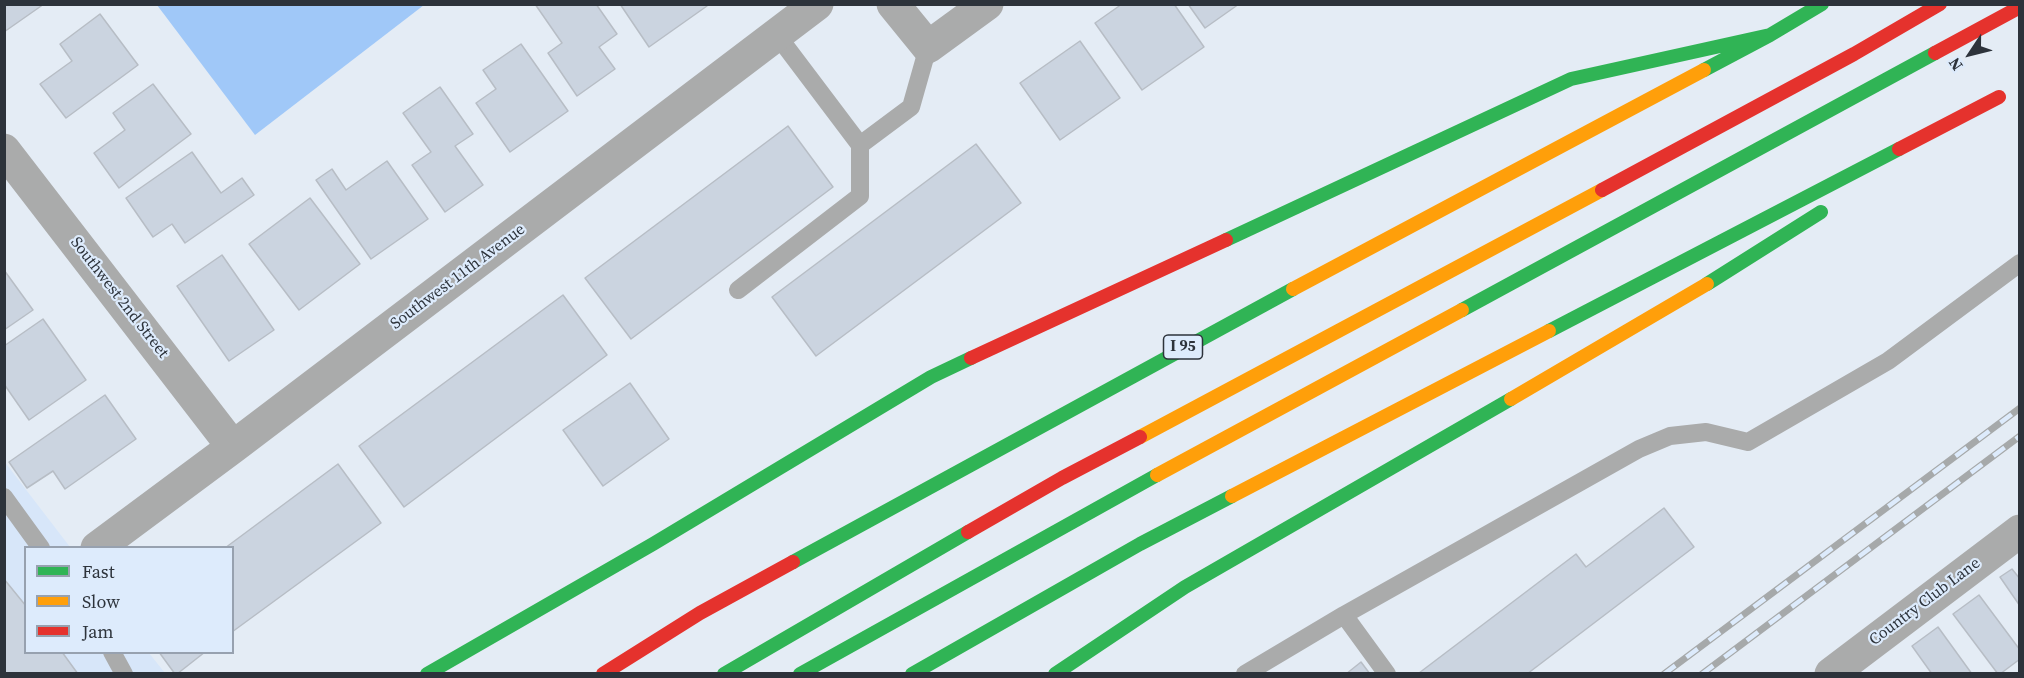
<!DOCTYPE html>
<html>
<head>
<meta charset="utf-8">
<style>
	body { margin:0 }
	#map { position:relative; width:2024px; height:678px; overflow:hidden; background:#e4ecf5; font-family:"Source Serif 4",serif }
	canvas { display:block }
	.frame { position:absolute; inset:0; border:6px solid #2d333b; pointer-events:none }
	.legend { position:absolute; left:24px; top:546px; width:210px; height:108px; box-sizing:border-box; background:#ddebfc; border:2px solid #97a1af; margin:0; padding:8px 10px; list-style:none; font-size:18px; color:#2d333b }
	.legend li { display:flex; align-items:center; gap:12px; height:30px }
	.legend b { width:30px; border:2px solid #97a1af }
	.north { position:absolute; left:1940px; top:24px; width:60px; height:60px; -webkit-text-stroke:4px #ddebfc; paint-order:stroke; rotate:235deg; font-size:16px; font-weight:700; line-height:24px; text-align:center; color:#2d333b }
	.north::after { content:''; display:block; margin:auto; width:21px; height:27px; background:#2d333b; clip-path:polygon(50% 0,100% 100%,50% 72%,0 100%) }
</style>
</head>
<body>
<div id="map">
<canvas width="2024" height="678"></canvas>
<div class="frame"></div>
<ul class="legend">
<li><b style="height:8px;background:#30b455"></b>Fast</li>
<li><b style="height:8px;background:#ff9f0a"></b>Slow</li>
<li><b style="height:8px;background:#e5322d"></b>Jam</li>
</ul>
<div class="north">N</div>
</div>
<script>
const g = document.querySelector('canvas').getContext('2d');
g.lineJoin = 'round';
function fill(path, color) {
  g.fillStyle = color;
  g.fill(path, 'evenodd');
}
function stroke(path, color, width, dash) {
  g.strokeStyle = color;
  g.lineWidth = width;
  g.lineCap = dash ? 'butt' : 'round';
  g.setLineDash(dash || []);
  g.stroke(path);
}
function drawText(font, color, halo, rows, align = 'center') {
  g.font = font + ' "Source Serif 4",serif';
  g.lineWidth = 4.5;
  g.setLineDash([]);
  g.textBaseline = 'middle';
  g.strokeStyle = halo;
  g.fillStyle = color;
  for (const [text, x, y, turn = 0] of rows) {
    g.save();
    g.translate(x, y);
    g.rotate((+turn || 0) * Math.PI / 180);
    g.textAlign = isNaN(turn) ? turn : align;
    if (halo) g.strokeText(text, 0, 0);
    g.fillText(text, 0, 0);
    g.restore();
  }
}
fill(new Path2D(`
	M4,461L70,547L26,548V652L149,653L165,673H5Z`), '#d7e6f9');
fill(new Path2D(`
	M157,5H424L255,135Z`), '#a0c8f8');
const building = new Path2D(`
	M4,4H44L4,32Z
	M535,4H596L617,34L599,47L615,69L577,96L548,53L562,43Z
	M620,4H706L707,6L649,47Z
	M1122,4H1174L1204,47L1142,90L1095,23Z
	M1188,4H1239L1205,28Z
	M100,14L138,65L66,118L40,84L72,61L60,44Z
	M1080,41L1120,98L1060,140L1020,83Z
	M521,44L568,111L510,152L476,103L496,89L483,70Z
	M153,84L191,134L119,188L94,153L125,130L113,113Z
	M440,87L473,134L455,146L483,185L445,212L412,165L431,152L403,113Z
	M788,126L833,187L631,339L585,278Z
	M976,144L1021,203L816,356L772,297Z
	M192,152L221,193L242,178L254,195L185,243L172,224L153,237L126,198Z
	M387,161L428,219L371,259L316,180L332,169L346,190Z
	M310,198L360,264L299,310L249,244Z
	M222,255L274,330L229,361L177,286Z
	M4,270L33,310L4,330Z
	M563,295L607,355L404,507L359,446Z
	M43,319L86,380L29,420L4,384V346Z
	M630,383L669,439L603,486L563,430Z
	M105,395L136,439L65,489L53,471L27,488L9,462Z
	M338,464L381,523L232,632V548H225Z
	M1664,508L1694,547L1527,674L1419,673L1576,554L1586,567Z
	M2012,569L2020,579V606L2000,577Z
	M4,579L26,606V652H62L78,674H4Z
	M1979,595L2020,650V659L2000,674H1998L1953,614Z
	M1938,627L1972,674H1932L1912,646Z
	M159,652H205L177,674H175Z
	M1361,662L1370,674H1346Z`);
fill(building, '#cbd4e0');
stroke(building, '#b7bdc5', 1.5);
stroke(new Path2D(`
	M777,35L860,145L911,107L928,47
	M738,290L860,196V145
	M4,497L41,548
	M1344,615L1387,674
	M112,652L124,674
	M1245,674L1344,615L1639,449L1670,436L1706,432L1748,442L1888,361L2020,263`), '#aaabab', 18);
stroke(new Path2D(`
	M893,4L928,47L987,4
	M4,150L233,447
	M97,548L233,447L817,4
	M1831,674L2020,531`), '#aaabab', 33);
stroke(new Path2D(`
	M1704,70L1770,35L1822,4
	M1226,240L1571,79L1770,35
	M1707,284L1821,212
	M1462,310L1935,53
	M1549,331L1899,149
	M793,562L1293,289
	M427,674L653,544L931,377L971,358
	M724,674L968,532
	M800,674L1157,475
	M912,674L1140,544L1232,496
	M1055,674L1185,587L1511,399`), '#30b455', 14);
stroke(new Path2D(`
	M1293,289L1704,70
	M1511,399L1707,284
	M1140,437L1602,190
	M1157,475L1462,310
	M1232,496L1549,331`), '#ff9f0a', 14);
stroke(new Path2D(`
	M1935,53L2020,7
	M1899,149L1999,97
	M1602,190L1854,54L1940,4
	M971,358L1226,240
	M968,532L1062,478L1140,437
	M603,674L700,613L793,562`), '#e5322d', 14);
const rail = new Path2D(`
	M1664,674L2020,408
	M1702,674L2020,436`);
stroke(rail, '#a6a9aa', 7);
stroke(rail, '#ddebfc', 4.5, [14]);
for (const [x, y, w] of [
	[1183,347,39]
]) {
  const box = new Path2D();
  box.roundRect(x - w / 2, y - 12, w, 24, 4.5);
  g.fillStyle = '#ddebfc';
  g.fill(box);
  stroke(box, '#2d333b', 1.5);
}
drawText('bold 15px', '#2d333b', null, [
	["I 95",1183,347]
]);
drawText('16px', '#2d333b', '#ddebfc', [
	["Southwest 11th Avenue",458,277,-37],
	["Southwest 2nd Street",119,298,52],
	["Country Club Lane",1925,602,-37]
]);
</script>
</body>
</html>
